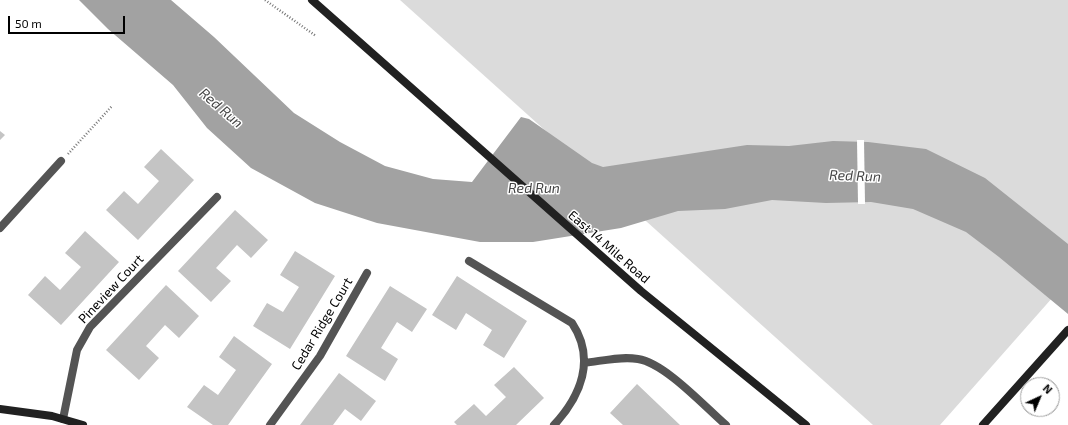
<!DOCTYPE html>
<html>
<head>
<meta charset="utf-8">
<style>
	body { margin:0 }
	#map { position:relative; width:1068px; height:425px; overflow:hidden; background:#fff; font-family:"Exo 2",sans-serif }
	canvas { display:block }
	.north { position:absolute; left:1020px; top:377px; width:40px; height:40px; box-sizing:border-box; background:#fff; border:1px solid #999; border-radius:50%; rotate:44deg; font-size:11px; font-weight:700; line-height:16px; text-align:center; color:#000 }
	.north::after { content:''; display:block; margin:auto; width:14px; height:18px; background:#000; clip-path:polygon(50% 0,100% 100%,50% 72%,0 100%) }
	.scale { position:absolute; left:8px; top:16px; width:117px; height:18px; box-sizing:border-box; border:2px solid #000; border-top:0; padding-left:5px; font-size:12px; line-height:14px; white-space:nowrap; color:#000; -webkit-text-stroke:3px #fff; paint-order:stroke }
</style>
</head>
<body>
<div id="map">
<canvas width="1068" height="425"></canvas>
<div class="north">N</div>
<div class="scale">50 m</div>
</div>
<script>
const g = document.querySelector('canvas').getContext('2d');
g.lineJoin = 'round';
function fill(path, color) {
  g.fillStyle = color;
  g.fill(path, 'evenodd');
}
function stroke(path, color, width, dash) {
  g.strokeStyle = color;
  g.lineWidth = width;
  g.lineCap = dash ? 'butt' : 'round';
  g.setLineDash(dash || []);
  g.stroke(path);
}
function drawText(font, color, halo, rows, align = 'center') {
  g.font = font + ' "Exo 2",sans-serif';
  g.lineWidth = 3;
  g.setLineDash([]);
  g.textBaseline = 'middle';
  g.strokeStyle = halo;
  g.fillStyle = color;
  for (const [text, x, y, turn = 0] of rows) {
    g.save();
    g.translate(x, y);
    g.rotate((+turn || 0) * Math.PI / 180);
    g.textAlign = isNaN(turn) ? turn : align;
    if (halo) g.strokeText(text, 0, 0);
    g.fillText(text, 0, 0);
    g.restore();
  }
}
fill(new Path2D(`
	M400,0H1068V280L940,425H873Z`), '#dbdbdb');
fill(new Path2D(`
	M79,0H171L214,37L294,113L340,142L385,166L433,179L472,182L521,117L529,119L592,163L603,167L747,145L789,146L833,141L868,142L926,149L985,178L1068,244V314L999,257L966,232L913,209L871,202L826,203L772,200L725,209L678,211L621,228L533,242H480L377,223L315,203L251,168L207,128L173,85L108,29Z`), '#a2a2a2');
fill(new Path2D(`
	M857,140H864L865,204H858Z`), '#fff');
fill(new Path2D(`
	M0,131L5,135L0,140Z
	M161,149L194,180L138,240L106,210L124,191L138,204L159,181L144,167Z
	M235,210L268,240L251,258L237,245L216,268L231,281L211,302L178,271Z
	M85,231L119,262L61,325L28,295L45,276L60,290L81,267L65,253Z
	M295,251L335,276L290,349L253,326L267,303L283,312L299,287L280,275Z
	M457,276L527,321L504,358L483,345L492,330L466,313L456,330L432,315Z
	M166,285L199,316L179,338L165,325L146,346L159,358L139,380L106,350Z
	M390,286L427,309L412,332L397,322L381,348L398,359L385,381L346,356Z
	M234,336L272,364L228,425H213L187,407L204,385L218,395L236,370L219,357Z
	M514,367L544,398L516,425H457L454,422L474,404L486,416L506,397L494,385Z
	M339,373L376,401L361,421L345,409L333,425H300Z
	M637,384L680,425H623L610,413Z`), '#c4c4c4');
stroke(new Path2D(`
	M265,0L316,36
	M68,154L112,106`), '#767676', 2.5, [1, 2]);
stroke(new Path2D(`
	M0,228L61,161
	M469,261L572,323C596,359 581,396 554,425
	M584,363C602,361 620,356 638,359C665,363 705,407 726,425
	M63,419L77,350L90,327L217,197
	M270,425L320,356L367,273`), '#545454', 8);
stroke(new Path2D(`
	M312,0L641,291L806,425
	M0,409L52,416L83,425
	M983,425L1068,330`), '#212121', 8);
drawText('13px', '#000', '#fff', [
	["East 14 Mile Road",609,247,41],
	["Pineview Court",111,289,-47],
	["Cedar Ridge Court",322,324,-59]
]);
drawText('italic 14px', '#434343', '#fff', [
	["Red Run",221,108,41],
	["Red Run",855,176,2],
	["Red Run",534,188]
]);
</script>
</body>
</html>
